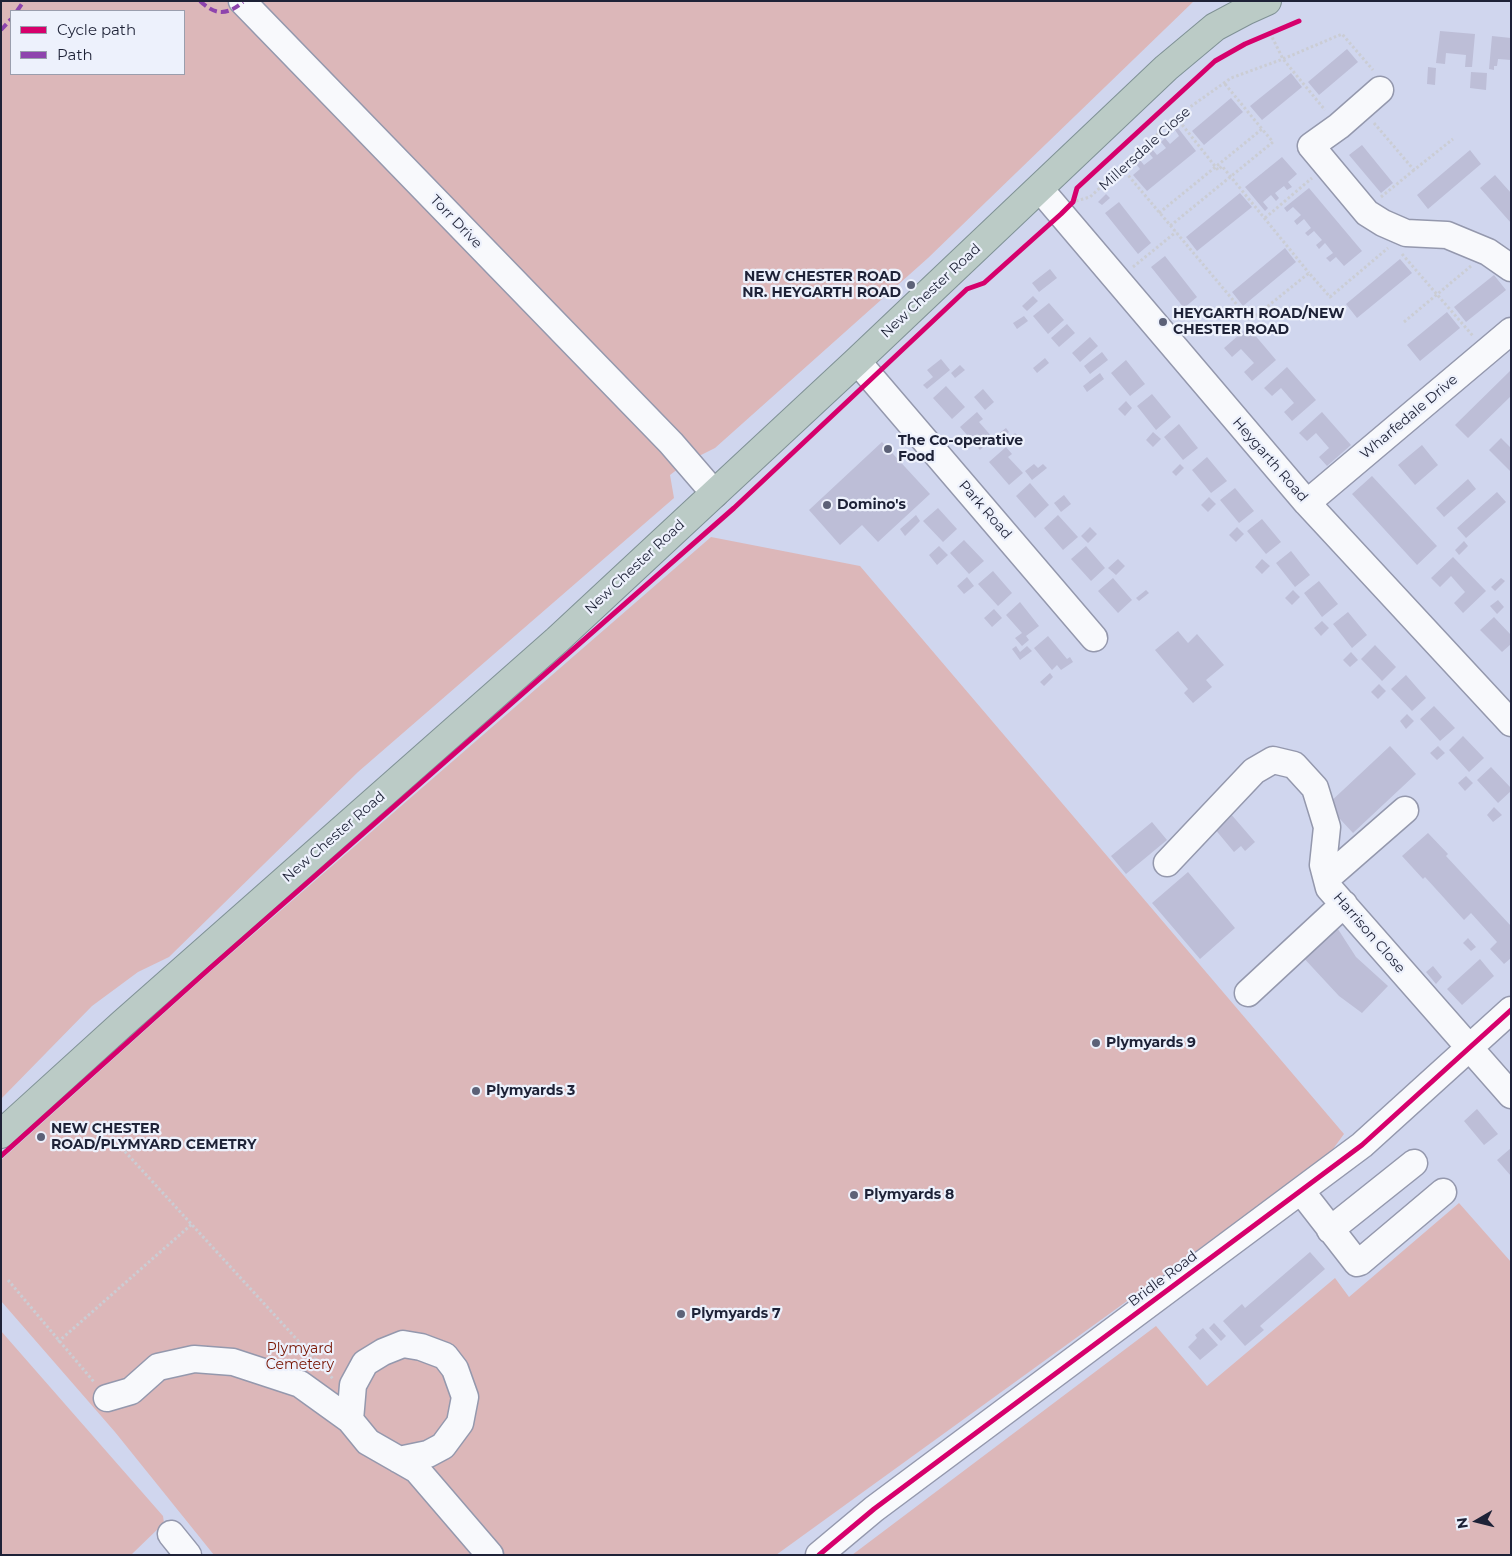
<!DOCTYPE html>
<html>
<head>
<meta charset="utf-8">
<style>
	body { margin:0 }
	#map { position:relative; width:1512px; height:1556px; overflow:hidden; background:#d0d6ee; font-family:Montserrat,sans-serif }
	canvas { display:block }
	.frame { position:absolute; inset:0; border:2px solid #1e2237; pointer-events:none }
	.legend { position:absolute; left:10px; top:10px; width:175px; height:65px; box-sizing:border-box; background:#edf1fc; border:1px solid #9a9ead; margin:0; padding:6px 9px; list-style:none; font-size:15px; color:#1e2237 }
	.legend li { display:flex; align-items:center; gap:10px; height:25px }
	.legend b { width:25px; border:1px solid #9a9ead }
	.north { position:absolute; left:1452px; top:1496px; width:50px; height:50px; -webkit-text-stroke:4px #edf1fc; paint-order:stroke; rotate:262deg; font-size:14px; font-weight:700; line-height:20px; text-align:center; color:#1e2237 }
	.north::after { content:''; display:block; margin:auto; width:18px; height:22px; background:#1e2237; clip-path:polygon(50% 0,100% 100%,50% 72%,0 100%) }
</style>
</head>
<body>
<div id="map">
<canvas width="1512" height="1556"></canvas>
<div class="frame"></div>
<ul class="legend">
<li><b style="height:6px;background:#d6006c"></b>Cycle path</li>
<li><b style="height:6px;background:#8e44ad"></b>Path</li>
</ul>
<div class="north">N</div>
</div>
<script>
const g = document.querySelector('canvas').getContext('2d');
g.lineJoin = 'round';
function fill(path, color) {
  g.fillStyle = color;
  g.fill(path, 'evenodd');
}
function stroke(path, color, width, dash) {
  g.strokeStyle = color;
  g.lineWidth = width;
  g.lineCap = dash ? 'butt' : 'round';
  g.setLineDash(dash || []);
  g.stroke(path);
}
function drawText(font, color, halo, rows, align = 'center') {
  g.font = font + ' Montserrat,sans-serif';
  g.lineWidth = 4.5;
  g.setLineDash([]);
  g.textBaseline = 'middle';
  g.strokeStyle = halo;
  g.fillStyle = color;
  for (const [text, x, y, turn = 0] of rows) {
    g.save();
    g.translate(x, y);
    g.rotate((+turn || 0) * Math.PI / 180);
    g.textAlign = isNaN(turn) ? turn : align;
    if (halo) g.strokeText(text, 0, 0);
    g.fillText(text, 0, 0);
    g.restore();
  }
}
fill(new Path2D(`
	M1,1H1194L928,258L715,448L687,462L670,475L674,498L358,772L169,957L138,972L92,1006L1,1099ZM11,11H184V74H11Z
	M711,537L860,566L1344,1134L1333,1149L1304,1173L776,1555H214L115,1432L1,1301V1160L211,971Z
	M1459,1203L1511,1262V1555H852L1156,1326L1207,1386L1335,1278L1349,1297Z
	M1,1331L163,1516L164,1523L131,1555H1Z`), '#dcb7b9');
fill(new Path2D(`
	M1440,31L1475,34L1472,67H1465L1466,55L1446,53L1445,64L1436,63Z
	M1492,36L1511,38V60L1498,59L1497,66H1494V70L1489,69Z
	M1347,49L1358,62L1319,95L1308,82Z
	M1428,67L1436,68L1435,85L1427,84Z
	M1471,72L1487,73L1486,90L1470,88Z
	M1291,73L1302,87L1262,120L1250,106Z
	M1231,98L1243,112L1204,145L1192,131Z
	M1178,128L1196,151L1147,191L1133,175L1140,169L1136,164L1140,160L1144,165L1153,158L1148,152L1152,149L1157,155L1166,148L1161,142L1165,138L1170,144L1179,136L1175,130Z
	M1362,145L1393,183L1381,193L1349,155Z
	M1470,150L1481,164L1428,209L1417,195Z
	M1282,157L1297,174L1288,182L1292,187L1287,190L1284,186L1275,193L1279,198L1276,201L1271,195L1263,202L1268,208L1265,211L1245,187Z
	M1495,175L1511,193V223L1480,188Z
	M1309,188L1362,251L1344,266L1336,257L1330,262L1326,258L1333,253L1325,243L1319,249L1316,245L1322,240L1314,231L1308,236L1305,233L1311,228L1304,219L1297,225L1294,221L1301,215L1293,207L1287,212L1284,208Z
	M1240,193L1252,207L1197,251L1186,237Z
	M1106,194L1110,198L1102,205L1098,202Z
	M1119,202L1151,243L1138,254L1105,213Z
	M1285,248L1296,262L1243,306L1232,292Z
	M1165,256L1197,297L1184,308L1151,267Z
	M1400,259L1412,273L1357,318L1346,304Z
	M1050,269L1057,278L1039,292L1032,283Z
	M1494,275L1506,290L1466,322L1454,307Z
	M1033,296L1038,301L1027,311L1022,306Z
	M1049,303L1064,320L1048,334L1033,316Z
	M1447,312L1460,328L1420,361L1407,345Z
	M1024,316L1028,321L1017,329L1013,323Z
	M1067,324L1075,333L1059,347L1051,338Z
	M1248,327L1276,360L1252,381L1244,372L1254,363L1241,349L1232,357L1224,348Z
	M1090,337L1098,346L1080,362L1072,353Z
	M1102,352L1108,360L1090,374L1084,366Z
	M1045,358L1049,363L1037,373L1033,368Z
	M941,359L950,370L927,389L923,385L933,377L927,370Z
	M1126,360L1145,384L1130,396L1111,373Z
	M960,365L965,370L955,378L951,373Z
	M1287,367L1316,400L1292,421L1284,412L1294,403L1281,388L1272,396L1264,388Z
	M1511,370V396L1468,438L1455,425Z
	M1100,373L1104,379L1087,392L1083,386Z
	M946,386L965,407L952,419L933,398Z
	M983,389L994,402L985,410L974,397Z
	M1152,394L1171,417L1156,430L1137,406Z
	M1126,401L1132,408L1125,416L1118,409Z
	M977,412L983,419L979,422L993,438L980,450L960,427Z
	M1322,412L1351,445L1327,466L1319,457L1329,448L1316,433L1307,441L1299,433Z
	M1179,424L1198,448L1183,460L1164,437Z
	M1006,428L1009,432L1001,439L997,435Z
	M1153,432L1161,439L1153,447L1146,440Z
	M1015,433L1019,437L1009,445L1006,441Z
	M1501,438L1511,448V472L1489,450Z
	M882,442L930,494L878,542L862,525L840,545L809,510Z
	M1422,445L1438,465L1415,485L1398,465Z
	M1006,447L1012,454L1008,457L1023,473L1009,485L989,462Z
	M1207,457L1227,481L1211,493L1192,470Z
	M1034,464L1038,468L1043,464L1047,468L1032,480L1025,471Z
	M1180,464L1184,468L1176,476L1172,472Z
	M1372,476L1437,546L1417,565L1352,494Z
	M1468,479L1476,489L1444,517L1436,508Z
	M1030,483L1049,505L1035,518L1016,496Z
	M1235,488L1254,511L1239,523L1220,500Z
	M1497,492L1506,502L1466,538L1457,528Z
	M1064,495L1071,504L1061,512L1054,503Z
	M1209,497L1216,504L1208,512L1201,505Z
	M938,508L957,529L943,542L923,521Z
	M916,515L920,521L905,536L900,529Z
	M1058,515L1078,537L1063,550L1044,528Z
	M1262,519L1281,542L1266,554L1247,531Z
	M1090,527L1097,534L1088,543L1081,536Z
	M1237,527L1244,534L1236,542L1229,535Z
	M964,540L984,561L969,574L950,553Z
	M1464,541L1468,546L1459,555L1455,550Z
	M939,546L948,555L937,565L929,555Z
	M1086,546L1105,568L1091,581L1071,559Z
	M1291,551L1310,575L1295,587L1276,563Z
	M1453,557L1486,591L1463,613L1454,603L1465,592L1451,576L1440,587L1431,578Z
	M1118,559L1125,566L1116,575L1108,568Z
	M1262,559L1270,566L1262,574L1255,567Z
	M993,571L1012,593L998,606L978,584Z
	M967,577L974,586L964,594L957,586Z
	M1113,578L1132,600L1118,613L1098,591Z
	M1501,578L1505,581L1495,591L1491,587Z
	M1319,581L1338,604L1322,617L1304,593Z
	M1146,590L1149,593L1139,601L1136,598Z
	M1293,590L1300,597L1292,605L1285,598Z
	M1498,600L1504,607L1497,614L1490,606Z
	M1020,602L1039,626L1026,636L1029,640L1022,646L1015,638L1022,633L1006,615Z
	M994,609L1002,618L992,627L984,618Z
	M1348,612L1367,635L1352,648L1333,624Z
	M1494,617L1511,635V644L1502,652L1480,630Z
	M1322,621L1329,628L1321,636L1314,628Z
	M1178,631L1188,643L1197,634L1224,665L1206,680L1212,687L1193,703L1184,693L1188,689L1155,650Z
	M1048,636L1067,659L1070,657L1073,662L1061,670L1057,665L1052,670L1034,648Z
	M1375,645L1396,667L1382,681L1361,659Z
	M1016,646L1020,652L1027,646L1032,651L1020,660L1012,649Z
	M1351,652L1358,660L1350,667L1343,660Z
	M1050,673L1053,677L1044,686L1040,682Z
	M1406,675L1426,698L1412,711L1391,689Z
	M1379,684L1386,691L1378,699L1371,692Z
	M1434,706L1455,728L1440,741L1420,719Z
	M1407,714L1414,721L1406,729L1400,721Z
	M1463,736L1484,758L1469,772L1449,750Z
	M1390,746L1416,774L1353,833L1327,805Z
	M1438,746L1445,753L1437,760L1430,753Z
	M1491,767L1511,788V791L1498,803L1477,780Z
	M1466,776L1473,783L1465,791L1458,783Z
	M1494,807L1502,815L1493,822L1487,815Z
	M1230,813L1255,842L1245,851L1241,846L1234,852L1214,828Z
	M1152,822L1167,840L1126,874L1111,856Z
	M1428,833L1448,854L1446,856L1511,926V958L1504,964L1490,949L1497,942L1471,913L1464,920L1425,877L1423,879L1402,856Z
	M1188,872L1235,928L1200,959L1152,903Z
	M1334,923L1356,957L1388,986L1362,1013L1339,996L1300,954Z
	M1468,938L1476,947L1471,951L1463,943Z
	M1480,959L1494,976L1462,1005L1447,989Z
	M1433,966L1442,977L1436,984L1426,972Z
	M1477,1109L1498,1134L1484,1145L1464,1121Z
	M1511,1148V1176L1497,1160Z
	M1310,1252L1325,1269L1260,1326L1264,1330L1245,1346L1223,1321L1242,1304L1245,1308Z
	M1214,1323L1226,1336L1221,1341L1209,1328Z
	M1203,1328L1218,1345L1200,1360L1188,1347L1197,1338L1195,1335Z`), '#bdbed7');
const minor = new Path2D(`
	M242,1L671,443L715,494
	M1380,90L1339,126L1311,146L1367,213L1383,223L1406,233L1447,235L1488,252L1511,268
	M1040,189L1307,503L1511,723
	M857,361L1094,638
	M1307,503L1511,331
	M1167,863L1254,771L1273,760L1294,765L1315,788L1327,827L1323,865L1329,888L1511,1095
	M1327,878L1405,810
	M1248,993L1344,904
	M1301,1191L1357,1263L1360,1262L1443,1192
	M1330,1230L1414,1163
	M107,1398L131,1391L158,1367L194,1359L233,1362L300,1384L350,1420L368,1442L417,1470L490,1555
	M350,1420L353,1385L365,1363L383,1352L403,1344L421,1347L445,1356L455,1369L465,1397L460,1423L443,1446L428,1454L399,1460
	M171,1534L188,1555
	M819,1555L874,1509L1362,1145L1511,1010`);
const highway = new Path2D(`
	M1,1134L122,1024L557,640L857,361L1166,68L1215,27L1247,10L1267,1`);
stroke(minor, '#9498ad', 29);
stroke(highway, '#7f9195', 30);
stroke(new Path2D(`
	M1270,33L1283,59L1325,110
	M1225,84L1262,129
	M1176,117L1218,170L1222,166L1309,273
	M1374,123L1414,170L1453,139
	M1122,168L1249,319L1253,318L1309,273L1330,297L1388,248
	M1381,197L1414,170
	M1076,201L1090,197L1176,117L1231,78L1283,59L1342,34L1373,70
	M1159,213L1262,129L1273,142L1170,226
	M1265,218L1312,178
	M1402,254L1473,336
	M1133,267L1176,232
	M1404,322L1471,266
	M108,1133L334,1380
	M8,1280L94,1382
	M58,1342L192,1224`), '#cbcdd4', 3, [2.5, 2.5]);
stroke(minor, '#f8f9fc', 26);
stroke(highway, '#bbcbc6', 28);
stroke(new Path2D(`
	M200,1C216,16 227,15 243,2
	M17,11L24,1
	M1,30L11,19`), '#8e44ad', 4, [8, 4]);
stroke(new Path2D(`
	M1,1156L209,969L734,508L967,289L984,283L1061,214L1073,202L1077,188L1215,61L1245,44L1299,21
	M819,1555L874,1509L1362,1145L1511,1010`), '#d6006c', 5);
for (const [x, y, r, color] of [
	[911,285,5,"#5c6177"],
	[1163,322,5,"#5c6177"],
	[888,449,5,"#5c6177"],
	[827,505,5,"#5c6177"],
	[1096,1043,5,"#5c6177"],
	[476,1091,5,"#5c6177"],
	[41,1137,5,"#5c6177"],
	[854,1195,5,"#5c6177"],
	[681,1314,5,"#5c6177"]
]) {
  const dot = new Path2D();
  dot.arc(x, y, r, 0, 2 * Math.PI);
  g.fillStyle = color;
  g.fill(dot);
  stroke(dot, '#edf1fc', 2);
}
drawText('14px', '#1e2237', '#edf1fc', [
	["Millersdale Close",1145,149,-42],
	["Torr Drive",456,222,46],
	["New Chester Road",931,291,-43],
	["Wharfedale Drive",1409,417,-40],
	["Heygarth Road",1270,460,49],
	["Park Road",985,510,49],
	["New Chester Road",635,567,-43],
	["New Chester Road",334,837,-41],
	["Harrison Close",1369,933,49],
	["Bridle Road",1163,1279,-37]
]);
drawText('bold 14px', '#1e2237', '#edf1fc', [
	["NEW CHESTER ROAD",901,277,"right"],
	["NR. HEYGARTH ROAD",901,293,"right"],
	["HEYGARTH ROAD/NEW",1173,314],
	["CHESTER ROAD",1173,330],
	["The Co-operative",898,441],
	["Food",898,457],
	["Domino's",837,505],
	["Plymyards 9",1106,1043],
	["Plymyards 3",486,1091],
	["NEW CHESTER",51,1129],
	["ROAD/PLYMYARD CEMETRY",51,1145],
	["Plymyards 8",864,1195],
	["Plymyards 7",691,1314]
], 'left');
drawText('14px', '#771300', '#edf1fc', [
	["Plymyard",300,1349],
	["Cemetery",300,1365]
]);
</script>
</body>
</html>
